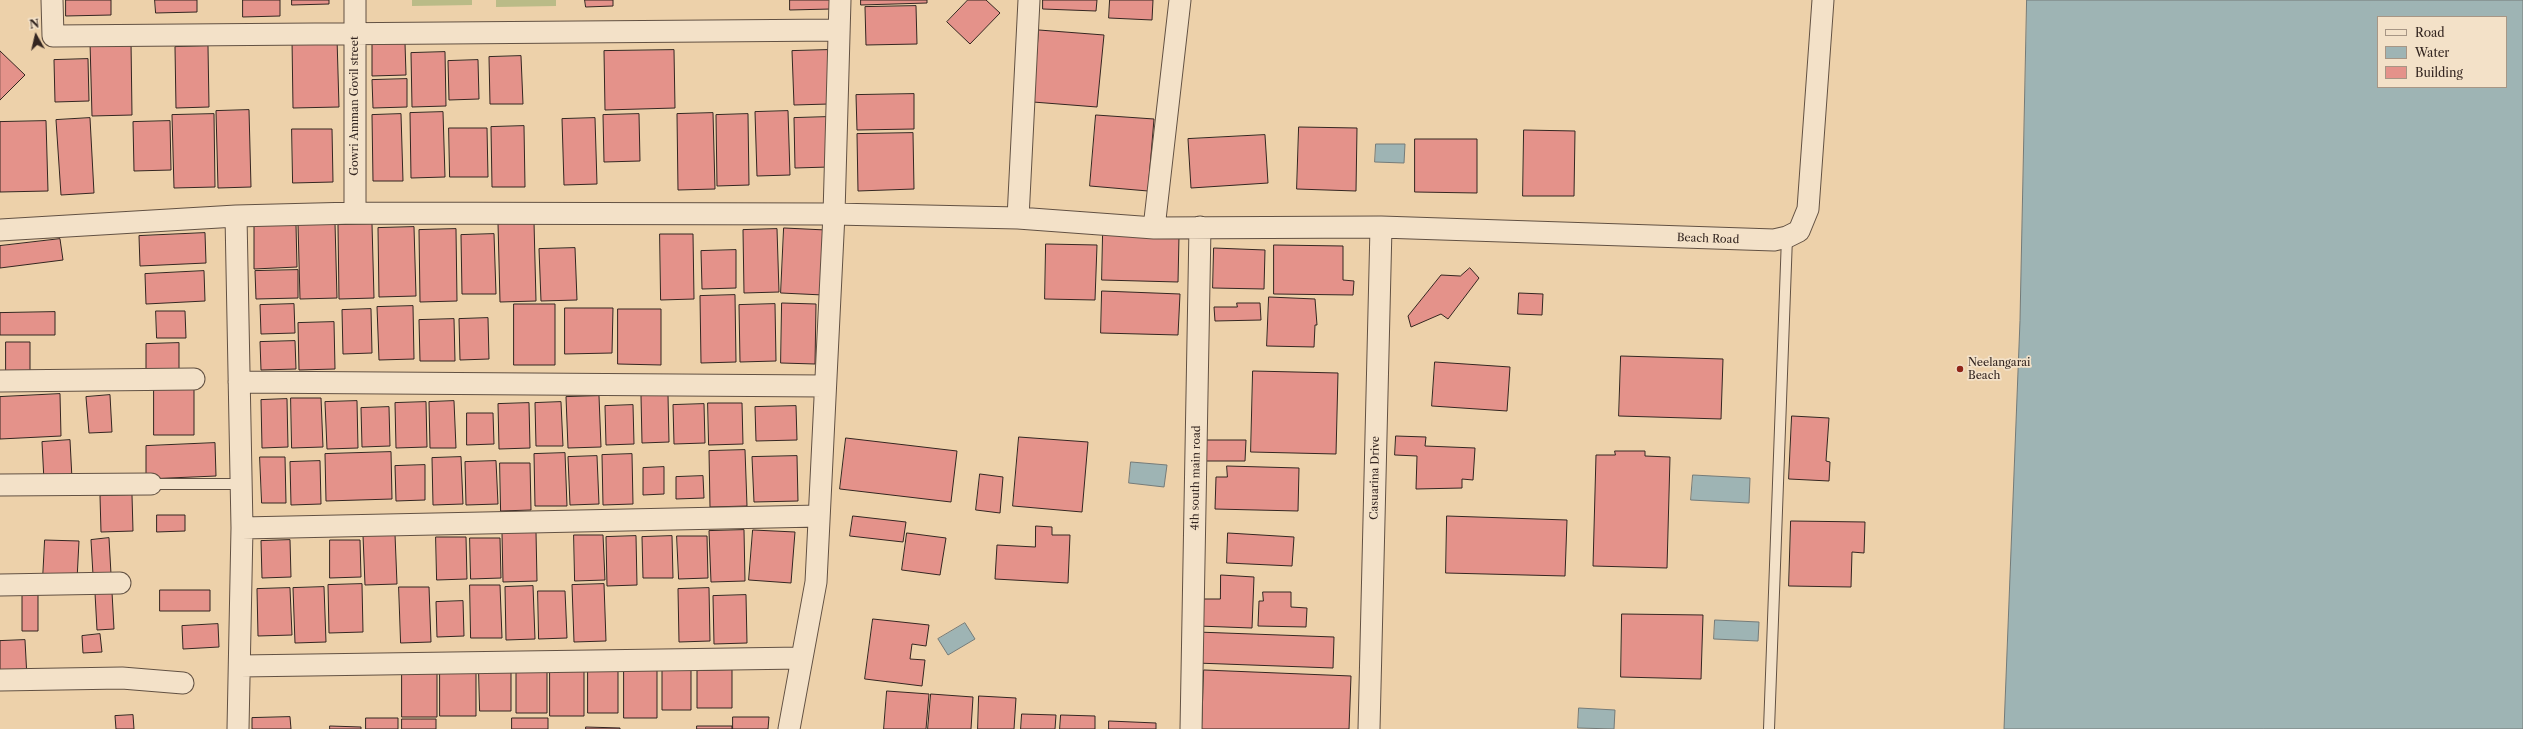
<!DOCTYPE html>
<html>
<head>
<meta charset="utf-8">
<style>
	body { margin:0 }
	#map { position:relative; width:2523px; height:729px; overflow:hidden; background:#edd1aa; font-family:"Libre Caslon Text",serif }
	canvas { display:block }
	.legend { position:absolute; left:2377px; top:16px; width:130px; height:72px; box-sizing:border-box; background:#f3e1c8; border:1px solid #a79685; margin:0; padding:5px 7px; list-style:none; font-size:12px; color:#342621 }
	.legend li { display:flex; align-items:center; gap:8px; height:20px }
	.legend b { width:20px; border:1px solid #a79685 }
	.north { position:absolute; left:16px; top:16px; width:40px; height:40px; -webkit-text-stroke:3px #f3e1c8; paint-order:stroke; rotate:352deg; font-size:11px; font-weight:700; line-height:16px; text-align:center; color:#342621 }
	.north::after { content:''; display:block; margin:auto; width:14px; height:18px; background:#342621; clip-path:polygon(50% 0,100% 100%,50% 72%,0 100%) }
</style>
</head>
<body>
<div id="map">
<canvas width="2523" height="729"></canvas>
<ul class="legend">
<li><b style="height:5px;background:#f3e1c8"></b>Road</li>
<li><b style="height:11px;background:#9eb4b4"></b>Water</li>
<li><b style="height:11px;background:#e4928a"></b>Building</li>
</ul>
<div class="north">N</div>
</div>
<script>
const g = document.querySelector('canvas').getContext('2d');
g.lineJoin = 'round';
function fill(path, color) {
  g.fillStyle = color;
  g.fill(path, 'evenodd');
}
function stroke(path, color, width, dash) {
  g.strokeStyle = color;
  g.lineWidth = width;
  g.lineCap = dash ? 'butt' : 'round';
  g.setLineDash(dash || []);
  g.stroke(path);
}
function drawText(font, color, halo, rows, align = 'center') {
  g.font = font + ' "Libre Caslon Text",serif';
  g.lineWidth = 3.5;
  g.setLineDash([]);
  g.textBaseline = 'middle';
  g.strokeStyle = halo;
  g.fillStyle = color;
  for (const [text, x, y, turn = 0] of rows) {
    g.save();
    g.translate(x, y);
    g.rotate((+turn || 0) * Math.PI / 180);
    g.textAlign = isNaN(turn) ? turn : align;
    if (halo) g.strokeText(text, 0, 0);
    g.fillText(text, 0, 0);
    g.restore();
  }
}
fill(new Path2D(`
	M412,0H472V5L412,6Z
	M496,0H556V6L496,7Z`), '#babb87');
const water = new Path2D(`
	M2027,0H2523V729H2004L2020,321ZM2378,17H2506V87H2378Z
	M1376,144H1405L1404,163L1375,162Z
	M1131,462L1167,465L1164,487L1129,483Z
	M1693,475L1750,478L1749,503L1691,500Z
	M1715,620L1759,622L1758,641L1714,639Z
	M965,623L975,639L948,655L938,639Z
	M1579,708L1615,710L1614,729L1578,728Z`);
fill(water, '#9eb4b4');
stroke(water, '#747b79', 1);
const building = new Path2D(`
	M66,0H111V15L66,16Z
	M155,0H197V12L156,13Z
	M243,0H280V16L243,17Z
	M292,0H329V4L292,5Z
	M585,0H613V6L586,7Z
	M790,0H831V9L790,10Z
	M861,0H927V3L861,5Z
	M968,0H986L1000,13L970,44L947,22Z
	M1043,0H1097L1096,11L1043,9Z
	M1110,0H1153L1152,20L1109,18Z
	M916,6L917,44L866,45L865,7Z
	M1039,30L1104,35L1097,107L1033,102Z
	M337,38L339,107L293,108L292,39Z
	M131,41L132,115L92,116L90,42Z
	M405,43L406,75L372,76V44Z
	M208,46L209,107L176,108L175,47Z
	M674,50L675,108L605,110L604,51Z
	M828,50L829,104L794,105L792,51Z
	M0,51L25,75L0,100Z
	M445,52L446,106L412,107L411,53Z
	M521,56L523,104H490L489,57Z
	M88,59L89,101L55,102L54,60Z
	M478,60L479,99L449,100L448,61Z
	M407,79V107L373,108L372,80Z
	M914,94V129L857,130L856,95Z
	M249,110L251,187L218,188L216,111Z
	M788,111L790,175L757,176L755,112Z
	M443,112L445,177L411,178L410,113Z
	M713,113L715,189L678,190L677,114Z
	M214,114L215,187L174,188L172,115Z
	M401,114L403,181H373L372,115Z
	M639,114L640,161L604,162L603,115Z
	M748,114L749,185L717,186L716,115Z
	M1096,115L1154,119L1148,191L1090,186Z
	M828,117L829,167L795,168L794,118Z
	M90,118L94,193L61,195L56,120Z
	M595,118L597,184L564,185L562,119Z
	M46,121L48,191L0,192V122Z
	M170,121L171,170L134,171L133,122Z
	M524,126L525,187H492L491,127Z
	M1299,127L1357,128L1356,191L1297,189Z
	M449,128H487L488,177H450Z
	M292,129H332L333,182L293,183Z
	M1524,130L1575,131L1574,196H1523Z
	M913,133L914,189L858,191L857,134Z
	M1265,135L1268,183L1191,188L1188,139Z
	M1415,139H1477V193L1415,192Z
	M534,222L536,301L500,302L498,223Z
	M335,223L337,298L300,299L298,224Z
	M372,224L374,298L339,299L338,225Z
	M296,225L297,267L254,269V226Z
	M414,227L416,296L379,297L378,228Z
	M784,228L826,230L823,295L781,293Z
	M456,229L457,301L420,302L419,230Z
	M777,229L779,292L744,293L743,230Z
	M205,233L206,263L140,266L139,236Z
	M1103,233L1179,236L1178,282L1102,280Z
	M494,234L496,294H462L461,235Z
	M660,234H693L694,299L661,300Z
	M60,239L63,260L0,268V246Z
	M1046,244L1097,245L1095,300L1045,299Z
	M1274,245L1343,246V280L1354,281L1353,295L1274,294Z
	M575,248L577,300L541,301L539,249Z
	M1214,248L1265,250L1264,289L1213,288Z
	M736,250V288L702,289L701,251Z
	M1470,268L1479,278L1448,319L1441,314L1411,327L1408,316L1441,275L1460,276Z
	M298,270V298L256,299L255,271Z
	M204,271L205,301L146,304L145,274Z
	M1102,291L1180,294L1178,335L1101,333Z
	M1519,293L1543,294L1542,315L1518,314Z
	M735,295L736,362L701,363L700,296Z
	M1269,297L1315,299L1317,325H1315L1314,347L1267,346Z
	M782,303L816,304L815,364L781,363Z
	M1237,303H1260L1261,320L1215,321L1214,307H1237Z
	M294,304L295,333L261,334L260,305Z
	M514,304H555V365H514Z
	M775,304L776,361L740,362L739,305Z
	M413,306L414,359L379,360L377,307Z
	M565,308H613L612,353L565,354Z
	M371,309L372,353L343,354L342,310Z
	M618,309H661V365L618,364Z
	M156,311H185L186,338H157Z
	M55,312V335H0V313Z
	M488,318L489,359L460,360L459,319Z
	M454,319L455,361H420L419,320Z
	M334,322L335,369L299,370L298,323Z
	M295,341L296,369L261,370L260,342Z
	M6,342H30V380H6Z
	M179,343V371H146V344Z
	M1621,356L1723,359L1721,419L1619,416Z
	M1435,362L1510,367L1507,411L1432,406Z
	M1253,371L1338,373L1336,454L1251,452Z
	M154,386H194V435H154Z
	M60,394L61,436L0,439V397Z
	M110,395L112,432L89,433L86,397Z
	M668,395L669,442L642,443L641,396Z
	M599,396L601,447L568,448L566,397Z
	M291,398H321L323,447L292,448Z
	M287,399L288,447L262,448L261,400Z
	M357,401L358,448L327,449L325,402Z
	M454,401L456,448H430L429,402Z
	M426,402L427,447L396,448L395,403Z
	M561,402L563,446H536L535,403Z
	M529,403L530,448L499,449L498,404Z
	M708,403H742L743,444L709,445Z
	M704,404L705,443L674,444L673,405Z
	M633,405L634,444L606,445L605,406Z
	M796,406L797,440L756,441L755,407Z
	M389,407L390,446L362,447L361,408Z
	M467,413H493L494,444L467,445Z
	M1792,416L1829,418L1826,461L1830,462L1829,481L1789,479Z
	M1396,436L1426,437L1425,446L1475,448L1473,480L1462,479V488L1416,489L1417,456L1395,455Z
	M1019,437L1088,442L1082,512L1013,506Z
	M846,438L957,451L951,502L840,489Z
	M70,440L72,479L44,481L42,442Z
	M1204,440H1246L1245,461H1204Z
	M215,443L216,476L146,479V446Z
	M745,450L747,506L710,507L709,451Z
	M1615,451H1645V456L1670,457L1667,568L1593,566L1596,455H1615Z
	M391,452L392,499L326,501L325,454Z
	M565,453L567,506H535L534,454Z
	M632,454L633,504L603,505L602,455Z
	M597,456L599,504L570,505L568,457Z
	M797,456L798,501L754,502L752,457Z
	M260,457H285L286,503H262Z
	M461,457L463,504L433,505L432,458Z
	M320,461L321,504L291,505L290,462Z
	M496,461L498,504L466,505L465,462Z
	M500,463H530L531,510L501,511Z
	M425,465V500L396,501L395,466Z
	M1227,466L1299,468L1298,511L1215,509L1216,477H1227Z
	M664,467V494L643,495V468Z
	M980,474L1003,477L1000,513L976,510Z
	M703,476L704,498L676,499V477Z
	M132,495L133,531L101,532L100,496Z
	M157,515H185V531L157,532Z
	M853,516L906,522L903,542L850,536Z
	M1447,516L1567,520L1565,576L1446,573Z
	M1791,521L1865,522L1864,553L1852,552L1851,587L1789,586Z
	M1036,526L1052,527V535H1070L1068,583L995,579L997,545L1035,547Z
	M744,530L745,581L711,582L709,531Z
	M753,530L795,532L791,583L749,580Z
	M536,532L537,581L503,582L502,533Z
	M907,533L946,538L940,575L902,570Z
	M1228,533L1294,537L1292,566L1227,563Z
	M395,534L397,584L365,585L363,535Z
	M574,535H603L605,580L575,581Z
	M636,536L637,585L607,586L606,537Z
	M672,536L673,578H643L642,537Z
	M677,536H707L708,578L679,579Z
	M436,537H466L467,579L437,580Z
	M109,538L111,574L93,575L91,540Z
	M470,538H500L501,578L471,579Z
	M45,540L79,541L77,580L43,579Z
	M290,540L291,577L262,578L261,541Z
	M330,540H360L361,577L330,578Z
	M1221,575L1254,577L1252,628L1198,626L1199,599H1220Z
	M362,584L363,632L329,633L328,585Z
	M604,584L606,641L574,642L572,585Z
	M470,585H500L502,638H471Z
	M533,586L535,639L506,640L505,587Z
	M324,587L326,642L295,643L293,588Z
	M399,587H429L431,642L401,643Z
	M290,588L292,635L258,636L257,589Z
	M709,588L710,641L679,642L678,589Z
	M160,590H210V611H160Z
	M538,591H565L567,638L539,639Z
	M112,592L114,629L97,630L95,593Z
	M1263,592H1291V607L1307,608L1306,627L1258,626L1259,601H1263Z
	M38,595V631H22V596Z
	M746,595L747,643L714,644L713,596Z
	M463,601L464,636L437,637L436,602Z
	M1622,614L1703,615L1701,679L1621,677Z
	M873,619L929,625L926,646L912,644L910,659L925,660L922,686L865,679Z
	M218,624L219,647L183,649L182,626Z
	M1197,632L1334,637L1333,668L1196,663Z
	M100,634L102,652L83,653L82,636Z
	M25,640L27,678L0,679V641Z
	M550,668H584V716H550Z
	M547,669V713H516V670Z
	M691,669V710H662V670Z
	M588,670H618V713H588Z
	M624,670H657V718H624Z
	M732,670V708H697V671Z
	M1204,670L1351,676L1349,729H1202Z
	M402,671H437V717H402Z
	M440,672H476V716H440Z
	M479,672H511V711H480Z
	M887,691L929,694L926,729H884Z
	M931,694L973,697L971,729H928Z
	M979,696L1016,698L1014,729H978Z
	M1022,714L1056,715L1055,729H1021Z
	M133,715L134,729H116L115,716Z
	M1061,715L1095,716V729H1060Z
	M290,717L291,729H252V718Z
	M733,717H769L768,729H733Z
	M366,718H398V729H366Z
	M512,718H548V729H512Z
	M402,719H436V729H402Z
	M1109,721L1156,723V729H1109Z
	M330,726L361,727V729H330Z
	M697,726H732V729H697Z
	M586,727L620,728V729H586Z`);
fill(building, '#e4928a');
stroke(building, '#342621', 1);
const service = new Path2D(`
	M151,484H241
	M1769,729L1787,237`);
const minor = new Path2D(`
	M52,0L53,36L839,30
	M355,0V213
	M236,216L242,528L238,729
	M1018,218L1029,0
	M1154,228L1180,0
	M0,230L236,216L355,213L834,214L1018,218L1154,228L1381,227L1774,240L1787,237L1799,231L1808,209L1823,0
	M0,381L194,379
	M239,382L824,386
	M0,485L151,484
	M242,528L819,516
	M0,585L120,583
	M240,666L802,658
	M0,680L122,678L183,683
	M789,729L816,582L834,214L840,0
	M1191,729L1200,227
	M1369,729L1381,227`);
stroke(service, '#625143', 12);
stroke(minor, '#625143', 23);
stroke(service, '#f3e1c8', 10);
stroke(minor, '#f3e1c8', 21);
for (const [x, y, r, color] of [
	[1960,369,4,"#8f2418"]
]) {
  const dot = new Path2D();
  dot.arc(x, y, r, 0, 2 * Math.PI);
  g.fillStyle = color;
  g.fill(dot);
  stroke(dot, '#f3e1c8', 1.5);
}
drawText('11px', '#342621', '#f3e1c8', [
	["Gowri Amman Govil street",355,106,-90],
	["Beach Road",1708,239,2],
	["4th south main road",1196,478,-89],
	["Casuarina Drive",1375,478,-89]
]);
drawText('11px', '#342621', '#f3e1c8', [
	["Neelangarai",1968,363],
	["Beach",1968,376]
], 'left');
</script>
</body>
</html>
